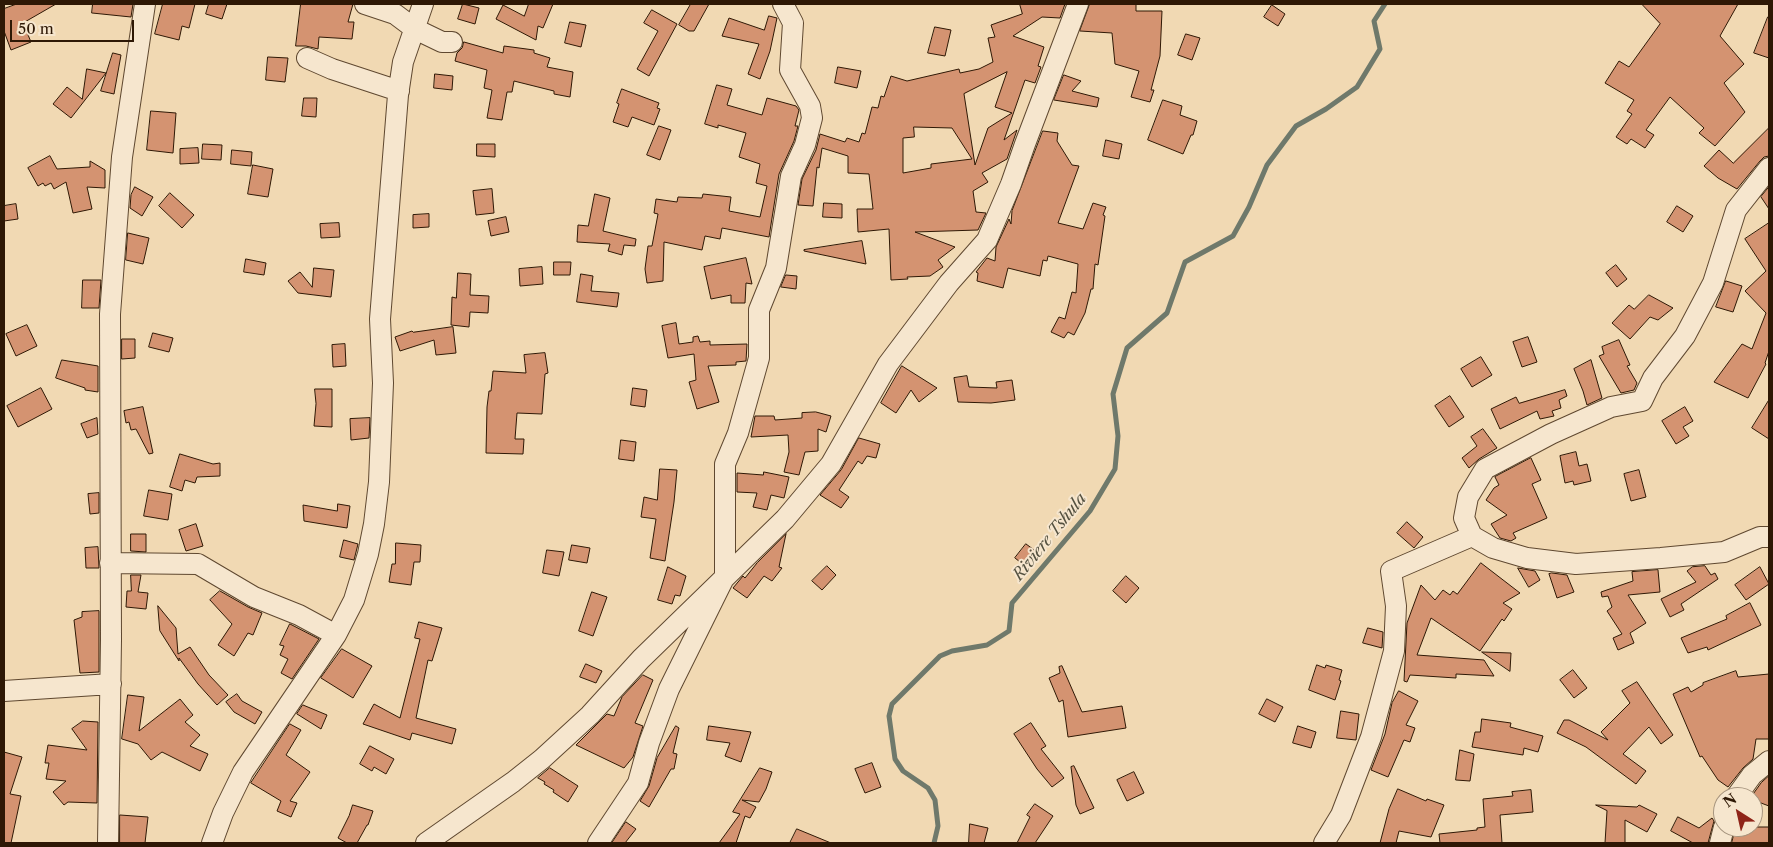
<!DOCTYPE html>
<html>
<head>
<meta charset="utf-8">
<style>
	body { margin:0 }
	#map { position:relative; width:1773px; height:847px; overflow:hidden; background:#f1d9b3; font-family:"Libre Caslon Text",serif }
	canvas { display:block }
	.frame { position:absolute; inset:0; border:5px solid #2e1805; pointer-events:none }
	.north { position:absolute; left:1713px; top:787px; width:50px; height:50px; box-sizing:border-box; background:#f6e6ce; border:1px solid #a6947e; border-radius:50%; rotate:325deg; font-size:14px; font-weight:700; line-height:20px; text-align:center; color:#2e1805 }
	.north::after { content:''; display:block; margin:auto; width:18px; height:22px; background:#8f2418; clip-path:polygon(50% 0,100% 100%,50% 72%,0 100%) }
	.scale { position:absolute; left:10px; top:20px; width:124px; height:22px; box-sizing:border-box; border:2px solid #2e1805; border-top:0; padding-left:6px; font-size:15px; line-height:18px; white-space:nowrap; color:#2e1805; -webkit-text-stroke:4px #f6e6ce; paint-order:stroke }
</style>
</head>
<body>
<div id="map">
<canvas width="1773" height="847"></canvas>
<div class="frame"></div>
<div class="north">N</div>
<div class="scale">50 m</div>
</div>
<script>
const g = document.querySelector('canvas').getContext('2d');
g.lineJoin = 'round';
function stroke(path, color, width, dash) {
  g.strokeStyle = color;
  g.lineWidth = width;
  g.lineCap = dash ? 'butt' : 'round';
  g.setLineDash(dash || []);
  g.stroke(path);
}
function fill(path, color) {
  g.fillStyle = color;
  g.fill(path, 'evenodd');
}
function drawText(font, color, halo, rows, align = 'center') {
  g.font = font + ' "Libre Caslon Text",serif';
  g.lineWidth = 4;
  g.setLineDash([]);
  g.textBaseline = 'middle';
  g.strokeStyle = halo;
  g.fillStyle = color;
  for (const [text, x, y, turn = 0] of rows) {
    g.save();
    g.translate(x, y);
    g.rotate((+turn || 0) * Math.PI / 180);
    g.textAlign = isNaN(turn) ? turn : align;
    if (halo) g.strokeText(text, 0, 0);
    g.fillText(text, 0, 0);
    g.restore();
  }
}
stroke(new Path2D(`
	M934,843L938,826L935,800L928,788L903,771L895,759L889,716L892,704L940,656L952,651L987,645L1009,631L1012,603L1090,511L1115,469L1118,436L1113,394L1127,348L1167,313L1185,262L1233,236L1249,207L1267,165L1296,126L1326,109L1357,87L1380,49L1374,21L1385,4`), '#6f796b', 5);
const building = new Path2D(`
	M17,4H56L23,23L31,42L11,50L4,31V9Z
	M93,4H133L131,17L92,13Z
	M163,4H195L189,28L182,26L179,40L155,34Z
	M209,4H227L222,19L206,14Z
	M301,4H353L348,22H354L352,39L319,37L318,49L306,46H296Z
	M463,4L479,8L475,24L458,19Z
	M529,4H553L543,28L538,26L536,40L496,19L503,5L524,16Z
	M691,4H709L694,31H689L679,25Z
	M1020,4H1065L1060,18L1042,17L1013,36L1044,47L1038,66L1041,67L1035,83L1025,80L1004,140L1017,130L1007,159L982,173L988,182L973,191L976,212L986,213L978,230L915,232L955,247L938,260L943,267L930,276L907,277L908,279L891,280L889,229L858,232L857,209H873L869,174L848,173V156L822,148L819,168L817,167L813,206L798,205L802,179L816,150L820,134L845,142L847,138L859,142L862,133L865,134L872,107L878,108L881,96L884,97L891,76L907,81L959,69L960,73L979,69L993,62L988,38L995,37L991,25L1022,14ZM1007,72L995,107L1012,113L988,128L975,165L964,94ZM914,127L952,128L972,159L931,164V168L903,173V138L914,137Z
	M1090,4H1136V11H1162L1160,56L1151,90H1154L1150,102L1131,97L1139,71L1115,64L1112,33L1080,31Z
	M1642,4H1738L1720,36L1744,64L1724,83L1745,112L1715,146L1699,133L1704,128L1670,97L1646,130L1654,135L1645,148L1631,139L1627,144L1616,137L1632,114L1627,111L1634,100L1605,83L1619,61L1629,67L1660,24Z
	M1272,5L1285,14L1278,26L1264,17Z
	M652,10L677,24L649,76L637,69L658,31L644,23Z
	M769,16L777,18L770,51L760,79L748,74L759,44L722,36L729,18L764,30Z
	M1768,17H1769V58L1754,53Z
	M570,22L586,25L581,47L565,43Z
	M935,27L951,30L945,56L928,53Z
	M1186,34L1200,38L1192,60L1178,55Z
	M464,42L503,53L504,46L534,50V53L550,58L547,67L573,72L570,97L554,94V91L514,81L512,92H507L502,120L487,118L492,90L484,88L487,70L455,61L457,53L462,48Z
	M113,53L121,55L114,94L101,91Z
	M268,57L288,58L285,82L266,80Z
	M838,67L861,71L857,88L835,83Z
	M87,69L106,73L71,118L53,104L67,87L82,99Z
	M435,74L453,76L452,90L434,88Z
	M1064,75L1081,81L1072,91L1099,98L1097,107L1054,100Z
	M717,85L732,89L727,105L762,115L767,98L796,106L799,110L795,126H798L794,141L779,174L769,237L722,228L720,239L705,236L702,250L664,242L663,281L647,283L645,269L648,246H652L658,214L654,213L656,199L677,202L678,197L702,198L703,194L731,197L729,211L760,217L767,186L756,183L760,164L739,157L746,133L718,125V128L705,124Z
	M622,89L659,103L657,108L660,109L654,125L632,117L628,127L613,122L619,104L617,103Z
	M304,98H317L316,117L302,116Z
	M1163,100L1182,106L1180,115L1197,121L1193,135H1191L1183,154L1148,140Z
	M151,111L176,113L173,153L147,150Z
	M659,126L671,130L660,160L647,155Z
	M1769,128V156L1764,157L1760,161L1737,189L1718,178L1704,166L1719,150L1733,163Z
	M1043,131L1058,133L1057,141L1072,165L1079,166L1058,223L1083,229L1093,203L1106,207L1103,215L1105,216L1098,265L1095,264L1093,289H1091L1085,313L1074,335L1068,332L1064,338L1051,332L1059,317L1065,319L1072,292L1076,293L1078,264L1048,256L1047,261L1043,260L1040,276L1008,268L1003,288L977,281L978,273L976,272L987,258L995,261L996,247L1009,219L1011,224L1012,211Z
	M1106,140L1122,144L1119,159L1103,156Z
	M203,144L222,145L221,160L202,159Z
	M477,144H495V157L477,156Z
	M198,148L199,163L180,164V149Z
	M232,150L252,152L251,166L231,164Z
	M50,156L57,169L90,167V161L105,170V188L87,187L92,209L73,213L66,182L54,189L51,183L45,186L43,183L38,186L28,168Z
	M253,165L273,169L268,197L248,194Z
	M135,187L153,197L142,216L130,208L131,195Z
	M1769,187V209L1761,197Z
	M492,189L494,213L476,215L473,191Z
	M170,193L194,215L182,228L159,206Z
	M595,194L610,198L603,231L636,239L635,246L624,245L622,255L608,251L610,244L577,242L578,225L588,226Z
	M824,203L842,204V218L823,217Z
	M16,204L18,219L4,221V206Z
	M1677,206L1693,216L1683,232L1667,222Z
	M429,214V227L413,228V215Z
	M506,217L509,232L491,236L488,221Z
	M339,223L340,237L321,238L320,224Z
	M1769,223V351L1765,363L1766,364L1748,398L1714,382L1742,344L1752,349L1766,313L1745,291L1766,271L1745,239Z
	M128,233L149,238L143,264L126,260Z
	M862,241L866,264L804,251V250Z
	M746,258L752,284L746,283L745,303H731V295L711,299L704,267Z
	M246,259L266,263L264,275L244,272Z
	M554,262H571L570,275H554Z
	M1616,265L1627,279L1617,287L1606,273Z
	M542,267L543,284L520,286L519,269Z
	M314,268L334,270L331,297L298,293L288,281L300,272L312,287Z
	M458,273L471,274L470,295L489,296L488,313L470,312L469,327L451,325L452,297L456,298Z
	M581,274L593,276L591,291L619,293L617,307L577,302Z
	M786,275L797,276L796,289L781,287Z
	M83,280H101L99,308H82Z
	M1726,281L1742,286L1733,312L1716,307Z
	M1649,295L1673,308L1658,320L1650,317L1630,339L1612,323L1629,305L1634,309Z
	M676,323L679,344L693,342V337L698,336L700,342L710,341V345L747,344L746,361L736,362V365L708,366L719,402L697,409L689,382L696,380L694,354L668,358L662,326Z
	M27,325L37,346L16,356L6,334Z
	M453,327L456,353L436,355L434,340L400,351L395,337L412,331L413,332Z
	M153,333L173,338L169,352L149,347Z
	M1528,337L1537,362L1522,367L1513,342Z
	M122,339H135V358L122,359Z
	M1619,340L1630,365L1627,366L1637,383L1634,390L1621,393L1599,356L1604,354L1602,347Z
	M345,344L346,366L333,367L332,345Z
	M545,353L548,373L545,374L542,414L517,413L515,439H524L523,454L486,453L487,407L489,391H491L493,371L526,373L524,355Z
	M1481,357L1492,375L1472,387L1461,369Z
	M62,360L98,366V392L85,390V388L56,378Z
	M1591,360L1602,398L1587,405L1583,391L1574,369Z
	M902,366L937,388L919,402L911,390L896,413L881,403Z
	M967,376L969,387L997,388L996,382L1012,380L1015,400L991,403L958,402L954,378Z
	M41,388L52,409L18,427L7,406Z
	M633,388L647,390L645,407L631,405Z
	M315,389H332V427L314,426L316,404Z
	M1565,390L1567,396L1559,400L1561,408L1552,411L1554,416L1540,419L1537,411L1500,429L1491,409L1516,397L1519,403Z
	M1450,396L1464,417L1449,427L1435,406Z
	M1769,400V439L1752,428Z
	M143,407L153,453L149,454L136,429L131,430L129,422L126,423L124,411Z
	M1685,407L1693,421L1683,427L1689,436L1676,444L1662,421Z
	M816,412L831,416L826,432L818,429V451L805,452L799,475L784,472L789,452L788,435L751,437L755,416H774L775,420L802,418V413Z
	M97,418L98,434L87,438L81,424Z
	M370,418L369,438L351,440L350,419Z
	M1483,429L1497,448L1479,459L1469,468L1462,458L1477,446L1471,437Z
	M859,438L880,444L876,458L867,456L862,464L858,461L839,490L849,497L841,508L820,495L841,470Z
	M621,440L636,442L634,461L619,459Z
	M1576,452L1579,466L1587,464L1591,481L1574,485L1573,481L1565,483L1560,456Z
	M180,454L213,464L220,463V476L197,477L195,483L185,480L182,491L170,487Z
	M1531,458L1541,480L1532,484L1547,518L1513,533L1516,538L1511,541L1500,538L1491,524L1507,515L1486,500L1494,488L1499,485L1495,477Z
	M660,469L677,470L674,502L665,561L650,558L656,519L641,517L644,497L657,500Z
	M1639,470L1646,497L1631,501L1624,474Z
	M764,472L789,477L784,498L771,495L767,510L753,507L757,493L737,492V473L763,475Z
	M149,490L172,494L168,520L144,516Z
	M99,493V513L90,514L88,494Z
	M338,504L350,506L347,528L304,521L303,505L337,511Z
	M1407,522L1423,537L1414,548L1397,533Z
	M196,524L203,546L186,551L179,530Z
	M131,534H146V552L131,551Z
	M786,534L779,567L782,568L772,581L764,576L747,598L733,588L743,576L745,578L757,563Z
	M344,540L358,544L354,560L340,557Z
	M396,543L421,545L420,562H414L411,585L389,582L392,564H395Z
	M1026,544L1037,552L1025,566L1015,558Z
	M572,545L590,548L587,563L569,560Z
	M98,547L99,568H86L85,548Z
	M547,550L564,552L559,576L543,573Z
	M1481,563L1520,593L1503,603L1512,609L1504,621L1502,619L1480,651L1431,618L1417,655L1484,660L1494,676L1456,674V678L1410,675L1407,682L1404,681L1407,623L1421,585L1435,600L1443,590L1450,595L1453,591L1457,594Z
	M827,566L836,575L822,590L812,581Z
	M1705,566L1711,575L1715,573L1718,579L1681,604L1684,610L1670,617L1661,599L1696,582L1687,571L1692,567Z
	M668,567L686,576L680,596L675,595L672,604L658,600Z
	M1760,567L1769,584L1746,600L1735,585Z
	M1518,568L1535,571L1540,580L1529,587Z
	M1658,570L1660,592L1628,595L1646,623L1630,633L1634,643L1618,650L1613,638L1622,634L1607,611L1612,607L1608,596L1602,597L1601,592L1633,581L1632,572Z
	M1552,573L1567,575L1574,592L1557,598L1549,574Z
	M131,575H141L138,592L148,593L146,609L126,607L127,591H131Z
	M1126,576L1139,588L1126,603L1113,591Z
	M220,591L248,607L262,613L253,635L248,633L234,656L218,645L232,624L210,600Z
	M592,592L607,597L593,636L579,631Z
	M1750,603L1761,625L1708,650L1707,647L1688,653L1681,638L1727,619L1726,616Z
	M158,606L176,628L178,654L190,647L209,675L228,695L217,705L198,684L179,658V661L160,631Z
	M99,611V672L80,673L74,620L82,617V612Z
	M419,622L442,628L432,661L428,660L416,718L456,729L452,744L412,733L410,740L363,724L374,704L400,718L420,639L415,638Z
	M290,624L319,639L292,679L281,673L288,659L280,655L284,646L280,645Z
	M1368,628L1383,632L1382,648L1363,643Z
	M342,649L372,666L353,698L321,678Z
	M1482,652L1511,653L1510,671Z
	M586,664L602,671L596,683L580,677Z
	M1317,665L1325,668L1326,665L1342,670L1339,680L1341,681L1335,700L1309,690Z
	M1062,666L1082,712L1122,706L1126,728L1068,737L1063,700L1059,702L1049,678L1060,673L1059,667Z
	M1573,670L1587,688L1574,698L1560,680Z
	M1736,671L1738,677L1769,674V739H1756L1753,759L1743,768L1728,787L1718,780L1702,756L1700,757L1673,694L1688,687L1691,692L1703,685V683Z
	M643,675L653,680L635,723L643,726L633,757L624,768L576,745L607,714L614,716L622,697Z
	M1637,682L1673,735L1661,744L1649,727L1623,754L1646,771L1636,784L1586,747L1557,733L1564,720H1569L1608,740L1601,732L1630,703L1622,691Z
	M1399,691L1418,701L1406,725L1415,728L1410,742L1404,740L1388,777L1371,770L1385,734L1392,703Z
	M237,694L242,701L262,712L255,724L234,712L226,702Z
	M128,695L144,697L139,731L180,699L193,715L185,722L200,735L190,746L208,754L200,771L162,752L151,760L138,744L122,739Z
	M1267,699L1283,707L1275,722L1259,714Z
	M303,705L327,715L321,729L297,714Z
	M1341,711L1359,714L1356,740L1337,738Z
	M1482,719L1511,723L1510,727L1543,736L1538,752L1524,748L1523,755L1472,747L1475,732H1480Z
	M83,721L98,722L97,803L68,802L64,805L53,792L66,781L46,779L49,763H45L48,745L87,750L72,729Z
	M1031,723L1046,746L1041,749L1064,778L1052,787L1037,769L1014,734Z
	M290,724L301,730L286,755L310,772L290,801L297,803L291,817L277,811L281,801L251,783Z
	M676,726L679,728L673,753L677,754L674,769H671L649,807L640,801L649,786L657,758Z
	M709,726L751,732L741,762L725,756L730,743L707,740Z
	M1298,726L1316,732L1311,748L1293,743Z
	M370,746L394,759L386,774L374,767L372,771L360,764Z
	M1460,750L1474,754L1470,781L1456,780Z
	M4,752L22,757L10,794L21,796L11,843H4Z
	M872,763L881,787L865,793L855,769Z
	M1074,766L1094,808L1080,814L1076,805L1071,767Z
	M550,768L578,786L568,802L553,792L554,790L544,784L545,782L538,778Z
	M760,768L772,772L766,789L759,802L742,800L756,807L750,818L745,816L736,843H719L740,814L733,812Z
	M1134,772L1144,793L1127,801L1117,780Z
	M1769,776V806L1753,800V797H1751L1761,783Z
	M1398,789L1426,801L1427,799L1444,805L1431,837L1399,831L1396,843H1380L1389,809Z
	M1531,790L1533,812L1500,815L1502,843H1440L1439,834L1477,830V828L1485,827L1483,799L1513,796L1512,792Z
	M1035,804L1053,816L1035,843H1017L1030,817L1027,815Z
	M353,805L373,811L368,825H367L357,843H347L338,838L349,816Z
	M1596,805L1637,807L1639,805L1657,814L1647,832L1625,820V843H1605L1607,811Z
	M120,815L148,817L145,843H120Z
	M1678,817L1699,828L1712,818L1714,821L1708,843H1693L1671,831Z
	M626,822L636,829L625,843H612Z
	M970,824L988,828L984,843H969Z
	M1736,827H1769V843H1732Z
	M797,829L831,843H790Z`);
fill(building, '#d49371');
stroke(building, '#2e1805', 1);
const minor = new Path2D(`
	M365,4L395,14L415,29L442,42H452
	M307,58L332,69L399,91
	M1769,168L1736,210L1713,283L1685,336L1653,378L1642,401L1611,407L1551,434L1485,469L1468,497L1464,518L1472,536L1493,548L1527,558L1576,564L1661,558L1724,552L1760,537H1769
	M110,563L198,564L254,597L299,615L336,635
	M4,691L111,684
	M1736,797L1752,775L1769,761
	M108,843L111,640L110,314L122,157L145,4
	M212,843L223,813L243,772L336,635L354,600L368,554L374,524L379,482L383,383L380,319L398,95L403,62L423,4
	M426,843L513,782L542,759L590,715L641,659L785,519L831,464L888,364L949,283L987,240L1011,184L1025,144L1078,4
	M598,843L638,783L649,743L669,689L725,576V464L738,433L759,358V310L776,268L791,176L805,145L812,118L810,106L790,70L793,23L783,4
	M1324,843L1341,815L1371,737L1394,651L1396,606L1391,571L1472,536
	M1720,843L1724,827`);
stroke(minor, '#5f4830', 22);
stroke(minor, '#f6e6ce', 20);
drawText('italic 16px', '#545140', '#f6e6ce', [
	["Riviere Tshula",1050,537,-51]
]);
</script>
</body>
</html>
